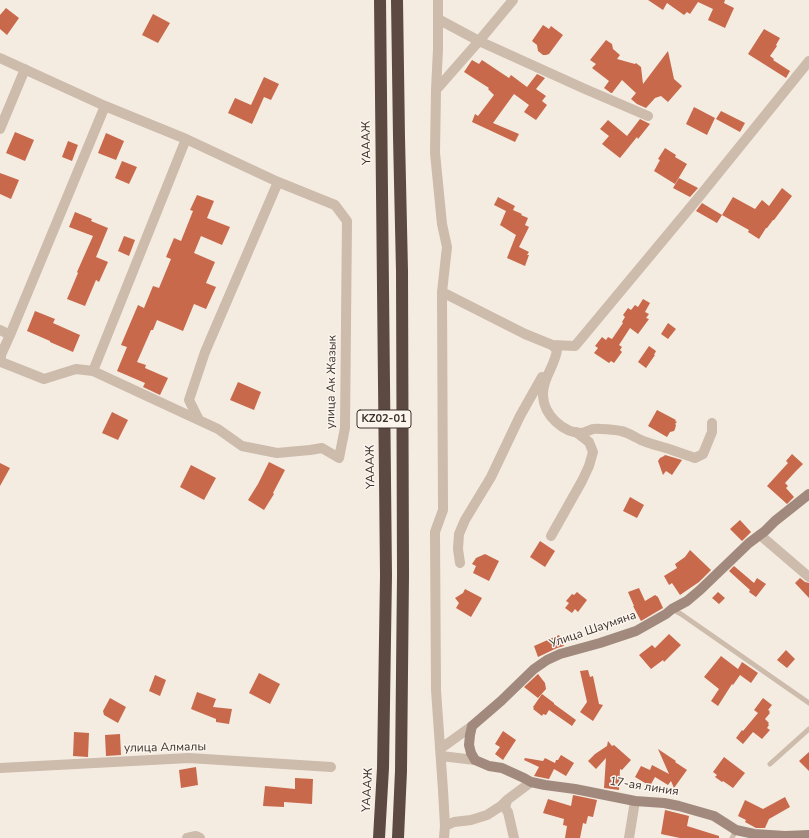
<!DOCTYPE html>
<html>
<head>
<meta charset="utf-8">
<style>
	body { margin:0 }
	canvas { display:block; background:#f4ebe1 }
</style>
</head>
<body>
<canvas width="809" height="838"></canvas>
<script>
const g = document.querySelector('canvas').getContext('2d');
g.lineJoin = 'round';
function fill(path, color) {
  g.fillStyle = color;
  g.fill(path, 'evenodd');
}
function stroke(path, color, width, dash) {
  g.strokeStyle = color;
  g.lineWidth = width;
  g.lineCap = dash ? 'butt' : 'round';
  g.setLineDash(dash || []);
  g.stroke(path);
}
function drawText(font, color, halo, rows, align = 'center') {
  g.font = font + ' "Nunito Sans",sans-serif';
  g.lineWidth = 3;
  g.setLineDash([]);
  g.textBaseline = 'middle';
  g.strokeStyle = halo;
  g.fillStyle = color;
  for (const [text, x, y, turn = 0] of rows) {
    g.save();
    g.translate(x, y);
    g.rotate((+turn || 0) * Math.PI / 180);
    g.textAlign = isNaN(turn) ? turn : align;
    if (halo) g.strokeText(text, 0, 0);
    g.fillText(text, 0, 0);
    g.restore();
  }
}
fill(new Path2D(`
	M648,0H725L724,3L734,8L725,28L708,20L713,9L698,2L690,14L687,12L684,15L667,3L663,10Z
	M6,8L19,18L7,35L0,29V15Z
	M153,14L170,23L158,43L142,35Z
	M543,25L549,29L551,26L563,35L549,54L546,55H543L538,51L537,45L532,41Z
	M764,29L780,38L776,45L777,46L770,56L774,59L773,60L790,71L786,78L748,54Z
	M606,40L612,44L613,49L620,55L617,59L635,64L636,63L641,67L643,84L668,51L674,79L682,86L668,102L661,96L655,98L646,108L637,104L631,99L636,93L622,80L612,93H611L604,88L609,81L592,68L596,64L590,60Z
	M472,60L479,64L482,60L509,78L511,75L527,87L537,74L545,78L536,89L546,96L542,101L547,105L536,120L524,112L529,105L514,94L493,123L519,134L515,142L472,122L475,114L478,116L494,95L488,89L489,88L464,72Z
	M264,77L279,84L271,100L264,97L252,124L228,113L235,98L251,105Z
	M694,107L715,118L707,135L686,124Z
	M721,111L745,123L740,132L716,119Z
	M640,119L650,124L638,139L637,137L620,158L602,144L609,136L600,129L608,120L627,136Z
	M15,132L34,140L25,161L6,153Z
	M106,133L124,141L116,160L98,153Z
	M68,141L78,145L72,161L62,157Z
	M665,148L676,155L675,157L687,164L675,184L654,171L660,160L658,159Z
	M122,161L137,167L129,184L115,178Z
	M0,173L19,180L11,199L0,194Z
	M679,178L698,188L690,197L673,188Z
	M782,188L792,196L774,220H773L767,228H766L759,239L748,232L749,230L722,215L733,197L755,209L762,200L769,206Z
	M197,195L214,201L207,218L230,227L222,245L201,236L194,253L215,262L206,283L216,287L206,309L194,304L183,331L157,320L153,330H151L137,362L146,365L145,368L168,378L160,395L143,387L145,383L117,371L127,347L121,345L138,305L144,308L153,286L159,288L171,259L166,257L174,238L181,241L193,211L190,210Z
	M498,197L515,206L513,210L522,214L521,215L528,218L525,225L529,227L519,247L529,252L527,255H529L525,266L507,258L516,235L500,225L506,211L494,205Z
	M702,203L722,215L717,223L696,211Z
	M75,212L92,219L91,221L108,228L96,257L108,262L99,282L96,280L85,306L67,299L78,273L77,272L93,236L69,227Z
	M124,236L135,240L129,256L118,251Z
	M643,299L650,303L645,312L649,314L646,318L649,319L638,334L630,328L619,345L622,347L620,350L622,352L614,363L611,361L609,363L594,353L598,348L595,346L602,337L606,340L608,337L612,339L623,323L622,322L625,317L623,315L628,308L631,310L635,305L638,307Z
	M35,311L55,319L53,323L80,335L73,352L50,342V341L27,331Z
	M668,323L676,329L668,339L661,334Z
	M649,346L656,351L654,355H655L646,368L638,362Z
	M238,382L261,392L254,410L230,400Z
	M657,410L676,420L675,421L677,422L675,424L676,425L675,429L674,431L670,432L667,437L648,426Z
	M112,412L128,420L118,440L102,433Z
	M792,454L803,464L796,471L785,483L788,486L786,488L794,497L787,504L767,486L788,463L786,461Z
	M665,455L682,460L672,475L666,471L663,475L658,461L660,458L664,456Z
	M269,462L285,470L273,493L274,494L264,510L248,500L258,484Z
	M0,463L10,468L0,486Z
	M191,465L216,478L204,500L180,487Z
	M630,497L644,505L637,518L623,511Z
	M740,520L751,532L742,541L730,529Z
	M540,541L555,551L545,567L530,557Z
	M690,550L711,570L699,582L680,595L672,583L669,585L664,576L677,568L675,564L685,557Z
	M485,554L499,561L489,581L473,573L476,566L472,564L476,558Z
	M734,566L754,583L757,578L766,584L756,597L749,592L750,590L729,571Z
	M800,578L805,582L809,583V598L795,583Z
	M639,588L645,601L655,595L658,597L663,608L641,621L633,606H634L628,592Z
	M465,589L482,598L471,617L456,608L459,603L455,598L463,593Z
	M577,592L587,600L578,612L575,609L572,613L565,608L569,603L566,601L572,594L574,595Z
	M718,592L725,598L719,604L712,598Z
	M669,634L681,645L664,662L663,660L651,669L639,655L652,645L655,648Z
	M559,635L564,646L557,648L538,657L534,646Z
	M786,650L795,659L787,668L777,660Z
	M721,656L738,669L742,662L758,673L751,683L740,675L733,685L732,684L718,706L711,701L719,689L704,677Z
	M588,670L590,677L593,676L599,704L603,705L593,721L580,712L587,702L580,671Z
	M259,673L280,684L270,704L249,693Z
	M538,674L545,683L546,689L538,698L524,687Z
	M155,675L166,680L160,696L149,691Z
	M197,692L216,699L213,707L232,709L229,724L216,722V719L191,709Z
	M542,694L554,703V704L576,720L572,726L549,710L546,715L543,714L542,716L533,709L534,708L533,707Z
	M110,698L126,707L118,723L104,715L103,711Z
	M763,698L772,705L768,710L770,711L769,712L770,713L765,719L769,723L768,724L769,725L767,728L770,730L762,739L753,732L743,744L736,738L742,730L743,731L758,713L754,710Z
	M503,731L516,740L503,760L495,754L500,747L495,744Z
	M74,732L89,733L88,757L73,756Z
	M120,734L121,755L106,756L105,735Z
	M608,741L612,746L614,745L631,760L622,770L620,769L619,790L604,788L606,758L596,769L588,761L595,754L607,746Z
	M658,749L676,761L675,762L687,770L674,788L671,781L668,785L655,777L650,786L635,777L641,766L650,770L652,765L669,774Z
	M809,752V771L799,761Z
	M561,755L574,763L566,776L554,769L549,779L534,776L539,767L524,760L525,758L543,761L545,758L555,763L556,760H558Z
	M724,757L745,773L733,788L723,781L722,782L715,777L717,775L713,772Z
	M196,767L198,785L181,788L179,770Z
	M295,778L313,779L312,804L284,802V807L263,806L265,786L295,789Z
	M573,795L597,800L593,817L588,816L586,824L583,823L580,838H565L567,826L563,825L564,819L543,813L548,799L571,806Z
	M785,797L790,807L769,819L765,828H756L745,822L746,820L738,816L745,800L763,809Z
	M665,810L689,816L687,826L719,836V838H680L661,834Z`), '#c8694b');
stroke(new Path2D(`
	M672,609L681,614L809,703
	M770,764L809,729
	M732,838L736,830`), '#cdbbac', 5);
stroke(new Path2D(`
	M438,0V49L436,90L435,153L442,224L447,247L442,292L443,510L435,532L436,690L443,790L445,826L444,838
	M513,0L479,41L585,89L648,116
	M0,58L105,106L186,139L278,182L335,205L347,221L345,428L339,458L322,448L310,450L277,453L242,446L218,429L93,371L76,369L44,379L1,362V355L10,335L0,330
	M436,90L479,41L438,19
	M0,129L25,69
	M442,292L525,334L552,345L575,346L699,197L809,61
	M10,335L105,106
	M552,345L557,350C555,366 542,379 543,396C544,415 563,433 582,433C586,432 590,430 593,429C597,428 617,430 621,431C630,433 637,439 646,442C654,445 664,447 672,450C680,453 687,455 695,458L703,454L712,432V423
	M93,371L186,139
	M199,420L189,400L205,352L278,182
	M760,535L809,577
	M551,536L582,481L589,466L593,452L589,442L576,432
	M460,563L458,549L459,534L465,520L491,477L520,416L542,377
	M440,749L472,726
	M441,756L475,760
	M0,768L189,758L331,767
	M445,826L454,822L471,820L487,815L501,806L507,800
	M187,838L196,836L200,838
	M514,838L508,812L505,808L507,800L531,782
	M629,838L635,801`), '#cdbbac', 10);
stroke(new Path2D(`
	M809,494L775,521L765,531L749,543L700,590L687,601L672,609L666,614L636,631L600,643L560,654L547,660L534,669L501,701L472,726L470,735L469,745L471,753L475,760L489,766L502,768L524,778L531,782L545,785L575,789L635,801L664,803L679,806L714,816L736,830L754,834L785,836L809,835`), '#a18a7d', 10);
stroke(new Path2D(`
	M397,0L399,137L402,271L403,575L401,771L398,838
	M379,838L383,768L386,575L380,0`), '#5c4a42', 12);
for (const [x, y, w] of [
	[384,419,54]
]) {
  const box = new Path2D();
  box.roundRect(x - w / 2, y - 9, w, 18, 3);
  g.fillStyle = '#fbf5ee';
  g.fill(box);
  stroke(box, '#3b302b', 1);
}
drawText('bold 11px', '#3b302b', null, [
	["KZ02-01",384,419]
]);
drawText('12px', '#3b302b', '#fbf5ee', [
	["ҮАААЖ",367,143,-91],
	["улица Ак Жазык",332,382,-89],
	["ҮАААЖ",371,467,-91],
	["Улица Шаумяна",593,630,-19],
	["улица Алмалы",165,748,-1],
	["17-ая линия",644,787,9],
	["ҮАААЖ",368,790,-87]
]);
</script>
</body>
</html>
